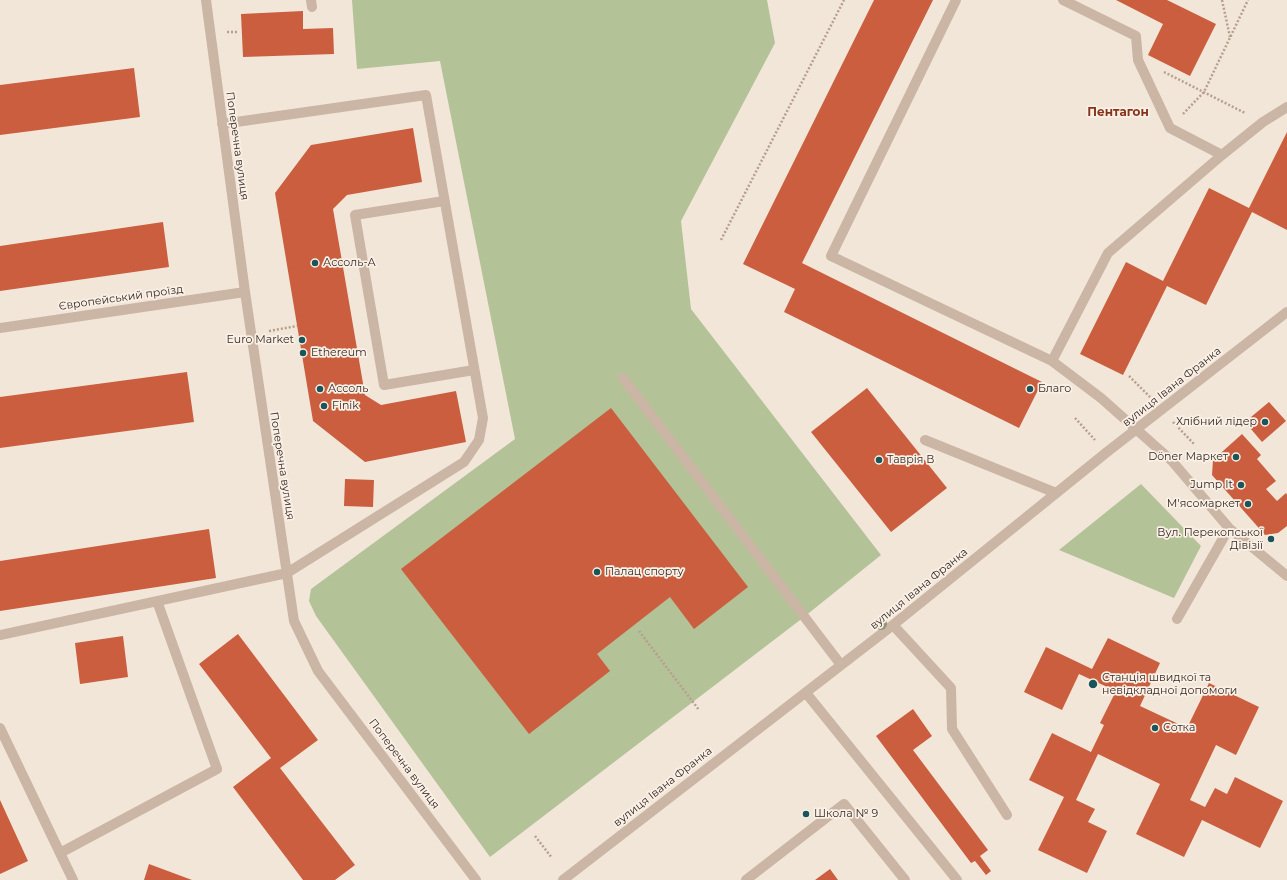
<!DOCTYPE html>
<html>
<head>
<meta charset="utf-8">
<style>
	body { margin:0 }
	canvas { display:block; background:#f2e6d9 }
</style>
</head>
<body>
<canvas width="1287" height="880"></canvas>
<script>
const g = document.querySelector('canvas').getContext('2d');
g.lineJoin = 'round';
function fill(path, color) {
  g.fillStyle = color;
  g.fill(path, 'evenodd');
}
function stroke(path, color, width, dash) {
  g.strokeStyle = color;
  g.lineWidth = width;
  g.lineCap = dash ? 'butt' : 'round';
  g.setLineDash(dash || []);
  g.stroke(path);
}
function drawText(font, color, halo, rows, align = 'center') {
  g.font = font + ' Montserrat,sans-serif';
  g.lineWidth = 3.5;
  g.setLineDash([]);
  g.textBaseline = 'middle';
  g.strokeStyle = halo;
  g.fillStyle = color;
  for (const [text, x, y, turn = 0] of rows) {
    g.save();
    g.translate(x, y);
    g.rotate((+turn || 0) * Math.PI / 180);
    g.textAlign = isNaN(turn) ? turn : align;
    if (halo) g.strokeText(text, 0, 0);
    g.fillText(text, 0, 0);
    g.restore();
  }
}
fill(new Path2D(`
	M352,0H767L775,43L681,221L691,309L881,555L804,617L490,857L316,616L309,601L311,589L515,439L440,61L357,69Z
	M1141,484L1201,546L1174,598L1059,550Z`), '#b4c298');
fill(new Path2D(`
	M874,0H933L802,263L1042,382L1019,428L784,312L795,289L743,264Z
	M1116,0H1167L1216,24L1190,76L1148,55L1163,24Z
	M303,11V29L333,28L334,54L243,57L241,14Z
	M134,68L140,117L0,135V85Z
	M413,128L422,182L347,195L333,209L365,395L381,405L456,391L466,442L365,462L313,421L275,193L311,145Z
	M1287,132V230L1252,212L1206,305L1167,286L1123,375L1080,354L1126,262L1163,281L1209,188L1249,208Z
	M163,222L169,267L0,291V246Z
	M187,372L194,422L0,448V397Z
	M867,388L947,488L891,532L811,432Z
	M1269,402L1286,421L1262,442L1245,422Z
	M611,408L748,587L694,629L670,597L597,654L610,671L529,734L401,569Z
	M1242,434L1261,455L1257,459L1276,481L1266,489L1277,501L1286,493L1287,495V526L1278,533L1265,535L1212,475L1213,460Z
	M345,479L374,480L373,507L344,506Z
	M209,529L216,578L0,611V561Z
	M238,634L318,740L280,768L355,865L335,880H303L233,787L271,758L199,664Z
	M123,636L128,677L80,684L75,643Z
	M1108,638L1160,663L1140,706L1187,728L1209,683L1259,707L1236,755L1216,745L1190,800L1205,807L1215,788L1227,794L1235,777L1283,801L1260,848L1202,820L1184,857L1136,834L1160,784L1098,754L1076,800L1095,809L1088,822L1107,831L1087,873L1038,850L1064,797L1029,780L1052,733L1091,752L1104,725L1100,723L1116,691L1079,674L1062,710L1024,692L1046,647L1092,669Z
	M913,709L932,736L913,750L988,850L980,856L991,871L986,875L975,861L971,863L876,736Z
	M0,800L28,861L0,874Z
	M149,864L192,880H144Z
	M830,869L838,880H815Z`), '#cb5e3e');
stroke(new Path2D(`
	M1222,0L1230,37
	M227,32H237
	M1164,72L1245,113
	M1183,114L1204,92L1248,0
	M721,240L844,0
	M269,331L297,326
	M1129,376L1150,397
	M1075,418L1095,440
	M1173,422L1194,444
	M639,631L699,710
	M535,836L552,858`), '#b79f8e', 2.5, [2, 2]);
stroke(new Path2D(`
	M206,0L245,292L294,621L318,671L476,880
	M311,0L312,7
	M956,0L831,256L1052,361
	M1063,0L1136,36L1138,60L1170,128L1222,155
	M1287,107L1263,122L1222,155L1108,253L1052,361L1101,398L1172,461L1229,528L1287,576
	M444,201L355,215L384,385L474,370
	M0,328L245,292
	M623,378L841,665
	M925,440L1056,493
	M1177,619L1229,528
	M893,625L951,688L952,729L1007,815
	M0,635L287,573L464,462L479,440L483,418L426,95L222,124
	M806,693L957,880
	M0,728L60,853L217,769L157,601
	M60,853L73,880
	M563,880L893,625L1107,452L1287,312
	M746,880L844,804L905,880`), '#cbb5a4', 10);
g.fillStyle = '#939678';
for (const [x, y] of [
	[881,624]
]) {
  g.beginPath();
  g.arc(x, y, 6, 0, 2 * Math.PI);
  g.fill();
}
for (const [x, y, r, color] of [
	[315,263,4,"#1a5659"],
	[302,340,4,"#1a5659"],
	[303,353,4,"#1a5659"],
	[320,389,4,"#1a5659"],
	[1030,389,4,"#1a5659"],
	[324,406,4,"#1a5659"],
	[1265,422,4,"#1a5659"],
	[1236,457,4,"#1a5659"],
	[879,460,4,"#1a5659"],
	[1241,485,4,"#1a5659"],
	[1248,504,4,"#1a5659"],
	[1271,539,4,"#1a5659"],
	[597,572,4,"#1a5659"],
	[1093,684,5,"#1a5659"],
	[1155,728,4,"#1a5659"],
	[806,814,4,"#1a5659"]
]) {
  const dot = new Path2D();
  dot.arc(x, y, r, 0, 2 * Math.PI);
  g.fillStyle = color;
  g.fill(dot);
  stroke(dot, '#faf0e5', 1.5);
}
drawText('11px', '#362b26', '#faf0e5', [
	["Поперечна вулиця",237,146,82],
	["Європейський проїзд",121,298,-8],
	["вулиця Івана Франка",1172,387,-38],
	["Поперечна вулиця",282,466,81],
	["вулиця Івана Франка",919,589,-39],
	["Поперечна вулиця",404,764,53],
	["вулиця Івана Франка",663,787,-38]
]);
drawText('11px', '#362b26', '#faf0e5', [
	["Ассоль-А",323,263],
	["Euro Market",294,340,"right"],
	["Ethereum",311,353],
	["Ассоль",328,389],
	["Благо",1038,389],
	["Finik",332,406],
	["Хлібний лідер",1257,422,"right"],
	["Döner Маркет",1228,457,"right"],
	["Таврія В",887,460],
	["Jump It",1233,485,"right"],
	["М'ясомаркет",1240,504,"right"],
	["Вул. Перекопської",1263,533,"right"],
	["Дівізії",1263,546,"right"],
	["Палац спорту",605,572],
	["Станція швидкої та",1102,678],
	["невідкладної допомоги",1102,691],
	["Сотка",1163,728],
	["Школа № 9",814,814]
], 'left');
drawText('bold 12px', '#88341c', '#faf0e5', [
	["Пентагон",1118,112]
]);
</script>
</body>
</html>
